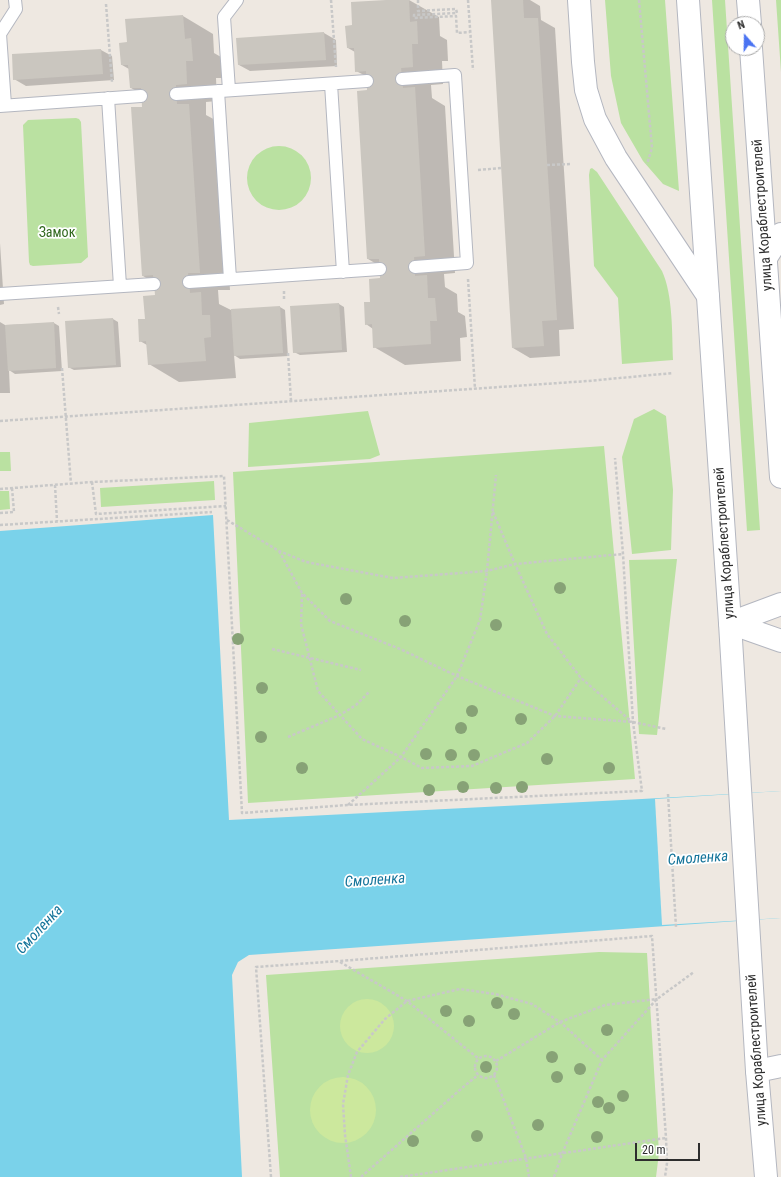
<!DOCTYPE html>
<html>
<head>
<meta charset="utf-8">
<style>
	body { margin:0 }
	#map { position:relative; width:781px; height:1177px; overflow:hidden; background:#eee8e1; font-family:"Roboto Condensed",sans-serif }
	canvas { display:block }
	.north { position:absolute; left:725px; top:16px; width:40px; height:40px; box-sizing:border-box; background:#fff; border:1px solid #ababab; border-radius:50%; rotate:340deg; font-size:11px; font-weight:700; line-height:16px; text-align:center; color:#2d2d2d }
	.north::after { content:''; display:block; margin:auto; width:14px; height:18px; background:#4a73f2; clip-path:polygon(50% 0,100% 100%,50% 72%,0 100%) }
	.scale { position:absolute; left:635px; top:1143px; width:65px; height:18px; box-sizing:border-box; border:2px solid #2d2d2d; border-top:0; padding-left:5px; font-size:12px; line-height:14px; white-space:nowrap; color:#2d2d2d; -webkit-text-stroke:3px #fff; paint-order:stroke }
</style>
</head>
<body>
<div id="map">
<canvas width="781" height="1177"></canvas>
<div class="north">N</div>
<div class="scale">20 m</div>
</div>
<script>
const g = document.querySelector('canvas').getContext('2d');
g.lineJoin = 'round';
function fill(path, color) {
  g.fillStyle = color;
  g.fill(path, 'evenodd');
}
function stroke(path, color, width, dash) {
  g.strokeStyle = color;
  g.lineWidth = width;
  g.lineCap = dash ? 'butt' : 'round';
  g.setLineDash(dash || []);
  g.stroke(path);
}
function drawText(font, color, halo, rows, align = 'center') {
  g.font = font + ' "Roboto Condensed",sans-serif';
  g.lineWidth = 3.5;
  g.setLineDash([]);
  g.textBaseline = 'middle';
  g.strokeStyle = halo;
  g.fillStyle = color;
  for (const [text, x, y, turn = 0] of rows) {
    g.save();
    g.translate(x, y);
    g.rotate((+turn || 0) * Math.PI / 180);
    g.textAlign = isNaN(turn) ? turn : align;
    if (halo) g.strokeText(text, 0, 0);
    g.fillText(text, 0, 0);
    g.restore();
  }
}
fill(new Path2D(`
	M605,0H665L679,191L663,184L643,161L621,123L611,76Z
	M712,0H725L760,530L747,531Z
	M776,0H781V72Z
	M76,118L79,119L81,122L88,257L81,263L33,266L30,265L29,262L23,125L28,120Z
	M247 178a32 32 0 1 1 64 0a32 32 0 1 1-64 0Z
	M592,168L597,172L662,271C673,295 672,333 673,360L622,364L618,298L594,266L589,175L590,169Z
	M654,409L666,416L673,490L671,550L632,554L622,457L634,419Z
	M368,411L380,455L370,459L248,467L249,423Z
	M604,446L635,779L248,803L233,472Z
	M0,452H10L11,471H0Z
	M214,481L215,500L101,507L100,488Z
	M0,491H9L10,509L0,510Z
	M677,559L657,735L639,734L629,560Z
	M599,952L647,953L659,1153L656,1177H280L266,975Z`), '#bae1a1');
fill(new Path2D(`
	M340 1026a27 27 0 1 1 54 0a27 27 0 1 1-54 0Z
	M310 1110a33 33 0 1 1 66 0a33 33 0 1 1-66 0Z`), '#cce89d');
fill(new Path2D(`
	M213,515L229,820L642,799L781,791V918L249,955L238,962L232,975L242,1177H0V531Z`), '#7ad2ea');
fill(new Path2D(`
	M781,791V918L662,925L655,799Z`), '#eee8e1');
fill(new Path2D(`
	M401,0H409L439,17L440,36L447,40L448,61H442L443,84L431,85L432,98L445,106L455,273L444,274L445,287L457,294L458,312L465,316L467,337L460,338L461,361L405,365L374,347L373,329L366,324L371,303L381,279L380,266L368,259V77L356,71L355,52L348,48L353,26Z
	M492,0H530L540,6L541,20L555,28L574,329L559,330L560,356L530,358L513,348Z
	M183,16L213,34L214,53L221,57L223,78H216L217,101L206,102V115L219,122L230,290H218L219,304L231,310L280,307L285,310L288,356L240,359L234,355L236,378L179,382L149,364L147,345L140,341L146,320L156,296L155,283L143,276L142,94L131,88L129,69L122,65L128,43Z
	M324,33L336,40L337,66L250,71L239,65L237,39Z
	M101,50L112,56L114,80L26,86L14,79Z
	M0,243L4,304L0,305Z
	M339,304L344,307L347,352L300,355L294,352Z
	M113,319L118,322L121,367L74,370L68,367Z
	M0,322L5,325L54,323L59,326L62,371L15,374L9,370L10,393H0Z`), '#0003');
fill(new Path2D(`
	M386,0H409L410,22L417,21L418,44H412L413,67L401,68L402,79L403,88L415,87L425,256L414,257L415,276L427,275L428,298H435L437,321H430L431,344L373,348L372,324L365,325L364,302H370L369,279L380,278L379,259H367L357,91L367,90L366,71L355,72L354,48H347L345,26L352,25L351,2Z
	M491,0H523L524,18H538L557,320L542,321L544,346L512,348Z
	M183,15L185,39L191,38L193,61H186L187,84L176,85V94L177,104H189L200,273H188L190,293L201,292L202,315H210L211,337L204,338L206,361L148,365L146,341L139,342L138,319H145L143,296L155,295L154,284L153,275L142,276L131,107H142L141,88H130L128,65H121L119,43L127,42L125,19Z
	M324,32L326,60L238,65L236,38Z
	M101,49L103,74L13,80L12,54Z
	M339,303L342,350L293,353L290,306Z
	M280,306L283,353L234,356L231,309Z
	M113,318L116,365L68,368L65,321Z
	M54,322L56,368L8,371L5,325Z`), '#cac6bf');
const service = new Path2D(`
	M0,34L5,105
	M0,34L16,9L15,0
	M402,79L455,75L467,263L415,267
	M331,84L343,272
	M229,90L224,17L237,0
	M218,91L230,279
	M176,94L367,81
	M108,98L120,286
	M0,106L141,96
	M189,282L380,269
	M0,294L154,284`);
const minor = new Path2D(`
	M766,258L781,234`);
const tertiary = new Path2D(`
	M579,0L583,62L586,90L595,119L616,158L708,296
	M730,623L781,604
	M730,623L781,641
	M757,1071L781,1066`);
const secondary = new Path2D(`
	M688,0L730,623L757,1071L766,1177
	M748,0L750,24
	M751,48L781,477`);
stroke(service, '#b4b7c0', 14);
stroke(minor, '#b4b7c0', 24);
stroke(tertiary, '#b4b7c0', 24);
stroke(secondary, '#b4b7c0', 24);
stroke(new Path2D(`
	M331,0L336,67
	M418,0V11L456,9L457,13L414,15V18L456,16L457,33L470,32
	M468,0L473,70
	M639,0L652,148L647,164
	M106,4L112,82
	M547,165L571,164
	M478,170L501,168
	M468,279L475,389
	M284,291V299
	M58,307L59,314
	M288,353L291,401
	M62,368L71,484
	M0,421L588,381L673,373
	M92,482L96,514L226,506
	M55,485L57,521
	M0,489L92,482L224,476L242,813L347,805L642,791L633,722L623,554L615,458
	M493,512L515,564L547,634L581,678L632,722
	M0,513L14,512L12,488
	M227,520L279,551L306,562L393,578L487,571L515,564L623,554
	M0,525L212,512
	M279,551L302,593L330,621L400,649L457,676L555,716L633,722L666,729
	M302,594L301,624L318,691L362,739L401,757L422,768L472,766L527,743L555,716L581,678
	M272,649L361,670
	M288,737L340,715L356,705L370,691
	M668,794L676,927
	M348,805L401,757L457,676L480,620L487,571L496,475
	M340,962L407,1001L479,1059
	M475 1067a11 11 0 1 1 22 0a11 11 0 1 1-22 0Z
	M496,1061L560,1022L605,1005L657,999
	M494,1075L526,1158L529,1177
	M271,1177L256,967L340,961L652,936L666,1138L667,1163L665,1177
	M351,1177L345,1135L343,1104L348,1075L357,1052L385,1019L407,1001L460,989L495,994L532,1004L560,1022L602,1060
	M361,1177L462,1088L478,1075
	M400,1177L666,1138
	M554,1177L562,1154L602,1060L657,999L694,972`), '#c8c8c8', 2.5, [3, 2]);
stroke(service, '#fff', 12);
stroke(minor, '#fff', 22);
stroke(tertiary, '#fff', 22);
stroke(secondary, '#fff', 22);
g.fillStyle = '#87a276';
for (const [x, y] of [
	[560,588],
	[346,599],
	[405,621],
	[496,625],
	[238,639],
	[262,688],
	[472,711],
	[521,719],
	[461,728],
	[261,737],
	[426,754],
	[451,755],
	[474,755],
	[547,759],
	[302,768],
	[609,768],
	[463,787],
	[522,787],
	[496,788],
	[429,790],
	[497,1003],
	[446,1011],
	[514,1014],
	[469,1021],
	[607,1030],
	[552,1057],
	[486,1067],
	[580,1069],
	[557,1077],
	[623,1096],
	[598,1102],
	[609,1108],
	[538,1125],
	[477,1136],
	[597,1137],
	[413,1141]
]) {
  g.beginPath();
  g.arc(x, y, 6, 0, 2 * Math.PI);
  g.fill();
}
drawText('14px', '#2d2d2d', '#fff', [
	["улица Кораблестроителей",763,215,-94],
	["улица Кораблестроителей",725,543,-94],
	["улица Кораблестроителей",757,1050,-94]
]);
drawText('14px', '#32691f', '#fff', [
	["Замок",57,233]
]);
drawText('italic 15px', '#14749a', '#fff', [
	["Смоленка",698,859,-4],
	["Смоленка",375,881,-4],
	["Смоленка",40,930,-47]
]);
</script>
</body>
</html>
